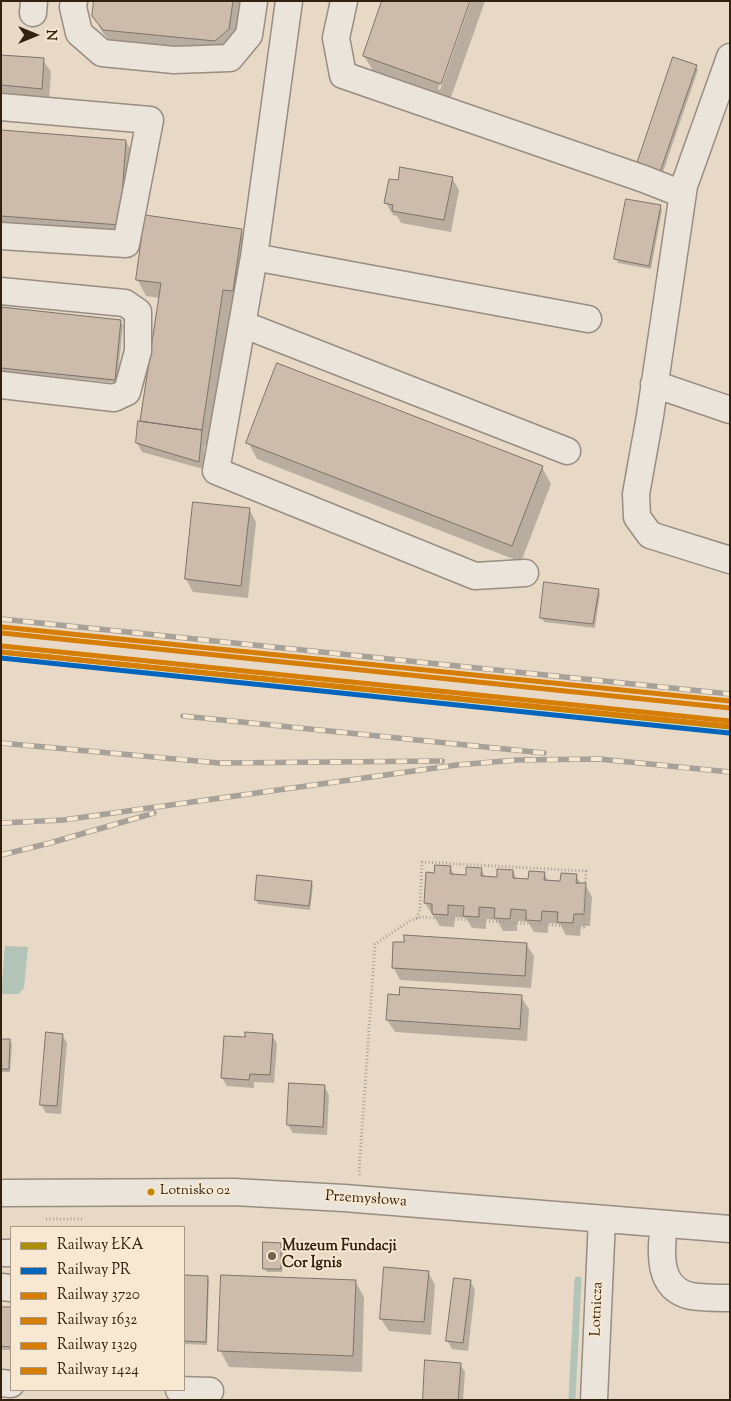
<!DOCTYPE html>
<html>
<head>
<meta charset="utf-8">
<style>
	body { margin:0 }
	#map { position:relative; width:731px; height:1401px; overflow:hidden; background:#e7d9c6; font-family:"Sorts Mill Goudy",serif }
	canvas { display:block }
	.frame { position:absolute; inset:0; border:2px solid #32210e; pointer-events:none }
	.legend { position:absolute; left:10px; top:1226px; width:175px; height:165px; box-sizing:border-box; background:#f8e8d1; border:1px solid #a99883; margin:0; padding:6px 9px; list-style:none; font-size:15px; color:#32210e }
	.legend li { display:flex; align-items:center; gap:10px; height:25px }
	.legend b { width:25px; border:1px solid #a99883 }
	.north { position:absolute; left:10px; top:10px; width:50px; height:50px; -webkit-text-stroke:4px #f8e8d1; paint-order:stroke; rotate:90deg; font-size:14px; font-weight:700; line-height:20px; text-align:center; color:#32210e }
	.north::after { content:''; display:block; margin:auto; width:18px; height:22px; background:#32210e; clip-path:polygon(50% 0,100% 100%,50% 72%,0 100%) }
</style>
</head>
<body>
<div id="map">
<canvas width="731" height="1401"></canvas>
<div class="frame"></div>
<ul class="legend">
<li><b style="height:6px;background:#aa8e06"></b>Railway ŁKA</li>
<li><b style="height:6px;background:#0065bd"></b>Railway PR</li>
<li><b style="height:6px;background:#d67e03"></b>Railway 3720</li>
<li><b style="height:6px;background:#d67e03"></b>Railway 1632</li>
<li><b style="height:6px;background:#d67e03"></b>Railway 1329</li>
<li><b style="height:6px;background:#d67e03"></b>Railway 1424</li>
</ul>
<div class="north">N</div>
</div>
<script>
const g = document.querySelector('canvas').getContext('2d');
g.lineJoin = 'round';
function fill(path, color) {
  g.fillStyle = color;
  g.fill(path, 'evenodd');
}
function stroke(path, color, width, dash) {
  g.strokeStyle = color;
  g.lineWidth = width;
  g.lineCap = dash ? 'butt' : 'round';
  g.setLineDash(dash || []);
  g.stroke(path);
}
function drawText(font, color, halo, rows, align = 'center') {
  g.font = font + ' "Sorts Mill Goudy",serif';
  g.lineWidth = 4;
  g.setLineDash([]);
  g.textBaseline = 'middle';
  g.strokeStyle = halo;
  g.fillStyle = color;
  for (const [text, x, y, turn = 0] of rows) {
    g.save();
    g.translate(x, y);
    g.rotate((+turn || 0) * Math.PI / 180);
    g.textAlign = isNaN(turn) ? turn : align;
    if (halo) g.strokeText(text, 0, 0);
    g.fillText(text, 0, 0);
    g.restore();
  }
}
fill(new Path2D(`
	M5,946L28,947L24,988L19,994H1Z`), '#b2c4b8');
fill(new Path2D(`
	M95,1H244L238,46L224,57L114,46L103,33L93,16Z
	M469,1L438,89L440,90L471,1H485L450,100L374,72L364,56Z
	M1,56L43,60L51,72L49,101L1,97Z
	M696,66L698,70L662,175L641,167Z
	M1,131L126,141L135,158L129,241L1,231Z
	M452,178L459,190L451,232L401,223L397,216L393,215L386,203L399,182Z
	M660,206L662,210L651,269L618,263L616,259Z
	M241,231L251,247L242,307L232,305L211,446L205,445L203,469L142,452L137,443L143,423L142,421L160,298L146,296L137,279Z
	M1,309L120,321L123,325L117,383L1,371Z
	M248,442L542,467L551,484L521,562L257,459Z
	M249,509L256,522L248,598L193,592L186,579Z
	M598,590L600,594L595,628L544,622L542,618Z
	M450,867L455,876H467L481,869L486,878L498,879L513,871L517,880L529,881L544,873L549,882L561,883L576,876L581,884H585L592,897L590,926H581L580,936L566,935L560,924L548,923V933L534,932L528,922L517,921V931H503L497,920L486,919V929L472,928L466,918L455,917L454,927L440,926L425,903L436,874Z
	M311,882L313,886L310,910L258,904L256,900Z
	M526,944L534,956L531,988L400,980L393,967Z
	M521,997L529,1009L527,1041L395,1032L387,1020Z
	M62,1035L67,1043L61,1114L46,1113L41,1104Z
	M272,1035L277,1044L274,1083L254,1082V1088L227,1086L222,1078L246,1039Z
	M1,1040L9,1041L12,1044L10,1072H1Z
	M324,1086L329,1095L327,1135L293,1133L288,1125Z
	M280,1244L283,1248L282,1272H267L264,1268Z
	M428,1272L435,1285L431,1335L389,1331L381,1319Z
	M184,1276L207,1277L209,1281L207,1345L184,1344Z
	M355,1281L364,1297L362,1372L229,1367L220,1350Z
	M470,1281L475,1290L468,1351L452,1349L447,1340Z
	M1,1303L3,1308L11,1309V1350H1Z
	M460,1364L465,1372L463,1400H424Z`), '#0003');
stroke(new Path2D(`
	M572,1400L578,1280`), '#b2c4b8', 7);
const building = new Path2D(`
	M94,1H233L229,29L215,41L103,30L92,16Z
	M382,1H470L441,84L363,56Z
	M1,55L44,58L42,89L1,85Z
	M673,57L697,65L660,172L637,164Z
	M1,130L126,140L120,225L1,216Z
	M400,167L453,177L444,220L392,211L393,205L384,203L389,179L398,180Z
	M626,199L661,205L649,266L614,259Z
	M145,215L242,229L233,291L223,290L202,430L140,421L161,283L136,280Z
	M1,307L121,320L115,380L1,368Z
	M277,363L543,466L512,546L246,443Z
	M138,421L202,430L199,462L136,443Z
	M193,502L250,508L241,586L185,579Z
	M544,582L599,589L593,624L540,618Z
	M435,865L451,866L450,874L466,875V867L482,868L481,876L497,877V869L513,870V878L528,879L529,871L545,872L544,880L560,881L561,873L577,874L576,883H586L584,914H574L573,923L557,922L558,912L542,911L541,921L526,920V910L511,909L510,919L494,918L495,908L479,907V917L463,916L464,906L448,905V915L432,914V904L424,903L426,872L434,873Z
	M257,875L312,881L309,906L255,900Z
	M404,935L527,943L525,976L392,968L393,942H404Z
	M400,987L522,995L520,1029L386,1020L388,994L399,995Z
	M46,1032L63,1034L57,1106L40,1105Z
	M245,1032L273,1034L270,1075L250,1074L249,1080L221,1078L224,1036L245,1037Z
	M1,1039H10L9,1069H1Z
	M289,1083L325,1085L323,1127L287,1125Z
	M263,1242L281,1243V1269H263Z
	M384,1267L429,1271L424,1322L380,1319Z
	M184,1275L208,1276L206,1342L184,1341Z
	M221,1275L356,1280L353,1356L218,1351Z
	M454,1278L471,1280L463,1343L446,1341Z
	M1,1307H11V1347L1,1346Z
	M425,1360L461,1363L458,1400H423Z`);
fill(building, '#cdbbab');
stroke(building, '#7d7367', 1);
const minor = new Path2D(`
	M74,1L73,7L79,33L102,53L174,60L230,58L249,35L254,1
	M289,1L254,257L216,471L475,576L525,573
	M344,1L336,38L343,75L644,179L682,194
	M33,13L34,1
	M730,57L684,186L650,416L636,494L637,517L650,535L730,560
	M1,107L150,120L126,244L1,236
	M254,257L588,319
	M1,291L125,303L138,312V351L127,392L114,398L1,385
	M242,324L567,451
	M654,384L730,410
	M1,1193L234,1192L344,1198L730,1229
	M664,1224C661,1250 656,1288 691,1296C703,1298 717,1298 730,1298
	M1,1253H11
	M1,1287L11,1288
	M1,1383L11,1384
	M179,1390L210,1391
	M594,1400L602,1219`);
stroke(minor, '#978d80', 29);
stroke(new Path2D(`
	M360,1175L359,1172L375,944L411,920L422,917L584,927L586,871L422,862L420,909L417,918
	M46,1219H84`), '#a8a197', 3, [1, 2.5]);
stroke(minor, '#eae4da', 26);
const rail = new Path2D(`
	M1,619L730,694
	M183,716L544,753
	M1,743L219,763L442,761
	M1,823L63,820L457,765L517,760L599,759L730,772
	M1,855L50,843L154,813`);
stroke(rail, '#a8a197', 5.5);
stroke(rail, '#f8e8d1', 4, [11]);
stroke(new Path2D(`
	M1,652L730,727`), '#aa8e06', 5);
stroke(new Path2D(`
	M1,658L729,733`), '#0065bd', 5);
stroke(new Path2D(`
	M2,646L730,721`), '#d67e03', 5);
stroke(new Path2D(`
	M2,633L730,708`), '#d67e03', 5);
stroke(new Path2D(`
	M1,652L729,726`), '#d67e03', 5);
stroke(new Path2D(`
	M2,627L730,701`), '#d67e03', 5);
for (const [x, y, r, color] of [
	[151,1192,4.5,"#c68504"],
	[272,1256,5,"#71614e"]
]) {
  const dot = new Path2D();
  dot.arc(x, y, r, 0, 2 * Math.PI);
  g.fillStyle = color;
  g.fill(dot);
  stroke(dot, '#f8e8d1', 2);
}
drawText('14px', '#32210e', '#f8e8d1', [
	["Lotnisko 02",160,1192]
], 'left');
drawText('15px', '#32210e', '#f8e8d1', [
	["Przemysłowa",366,1200,4],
	["Lotnicza",598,1309,-88]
]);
drawText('bold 15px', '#32210e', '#f8e8d1', [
	["Muzeum Fundacji",282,1247],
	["Cor Ignis",282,1264]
], 'left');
</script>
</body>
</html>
